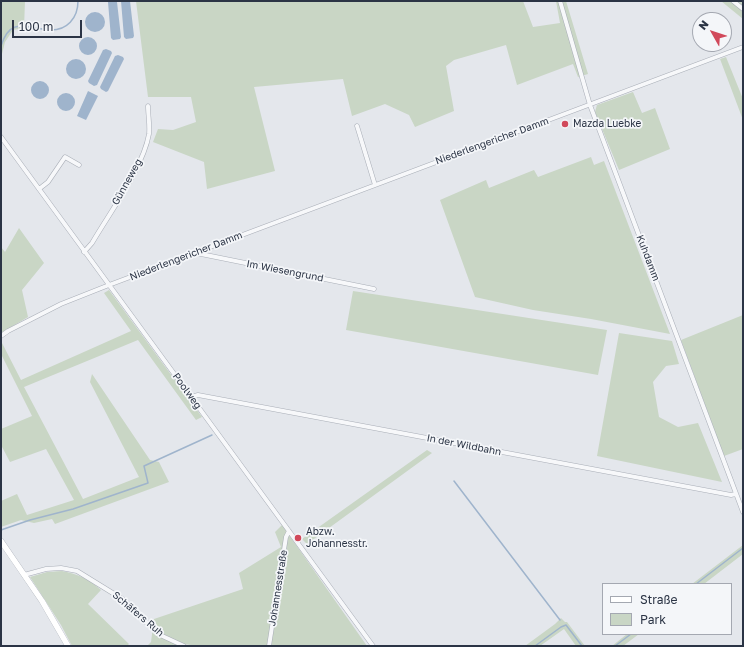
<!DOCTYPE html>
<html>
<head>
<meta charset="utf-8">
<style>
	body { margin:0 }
	#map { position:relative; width:744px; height:647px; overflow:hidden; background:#e4e7ec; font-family:"Golos Text",sans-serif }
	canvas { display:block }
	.frame { position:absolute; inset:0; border:2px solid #2b3445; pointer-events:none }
	.legend { position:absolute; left:602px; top:583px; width:130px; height:52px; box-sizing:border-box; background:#f4f6f9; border:1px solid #a4a8b1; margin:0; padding:5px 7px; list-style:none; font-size:12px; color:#2b3445 }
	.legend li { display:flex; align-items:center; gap:8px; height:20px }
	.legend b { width:20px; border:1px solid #a4a8b1 }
	.north { position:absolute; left:692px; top:12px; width:40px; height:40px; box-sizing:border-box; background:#f4f6f9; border:1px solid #a4a8b1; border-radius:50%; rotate:309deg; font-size:11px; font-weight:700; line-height:16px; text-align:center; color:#2b3445 }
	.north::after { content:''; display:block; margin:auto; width:14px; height:18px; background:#d1495b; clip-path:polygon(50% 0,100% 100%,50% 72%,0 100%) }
	.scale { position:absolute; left:12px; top:20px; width:70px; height:18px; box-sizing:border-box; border:2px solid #2b3445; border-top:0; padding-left:5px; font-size:12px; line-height:14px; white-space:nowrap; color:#2b3445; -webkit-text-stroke:3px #f4f6f9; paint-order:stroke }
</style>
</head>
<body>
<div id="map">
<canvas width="744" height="647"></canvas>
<div class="frame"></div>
<ul class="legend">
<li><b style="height:5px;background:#fff"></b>Straße</li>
<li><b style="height:11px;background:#c9d6c5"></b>Park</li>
</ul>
<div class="north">N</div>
<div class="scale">100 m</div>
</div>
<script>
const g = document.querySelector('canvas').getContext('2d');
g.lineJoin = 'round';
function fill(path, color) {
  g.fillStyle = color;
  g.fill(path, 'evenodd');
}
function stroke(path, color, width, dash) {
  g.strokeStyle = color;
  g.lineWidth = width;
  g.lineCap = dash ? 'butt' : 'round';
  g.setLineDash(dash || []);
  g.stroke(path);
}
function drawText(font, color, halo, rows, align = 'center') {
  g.font = font + ' "Golos Text",sans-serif';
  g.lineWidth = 3.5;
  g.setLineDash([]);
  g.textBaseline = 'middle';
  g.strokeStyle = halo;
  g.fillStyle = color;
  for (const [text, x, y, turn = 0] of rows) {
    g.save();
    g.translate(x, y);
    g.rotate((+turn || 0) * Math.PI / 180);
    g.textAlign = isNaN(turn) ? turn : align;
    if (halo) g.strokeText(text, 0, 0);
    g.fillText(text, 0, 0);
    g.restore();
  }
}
fill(new Path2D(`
	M1,1H25L24,28L13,30L5,42L1,58Z
	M136,1H523L533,27L560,23L556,1H566L588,74L578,77L573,64L517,85L506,45L454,60L446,66L454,111L415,127L409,115L385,104L352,116L343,79L254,87L275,171L207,189L204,162L153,142L158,129L173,130L196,122L191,97H148Z
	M721,1H742L743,2V19Z
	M726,57L743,99V120L720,59Z
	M633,92L642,113L655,108L670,149L619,170L595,112L597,105Z
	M591,157L594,165L604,161L670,334L591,319L533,310L475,297L440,200L486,180L489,188L534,170L538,177Z
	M19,228L44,263L22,290L28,317L1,333V247L5,252Z
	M109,290L202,417L196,420L138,340L24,387L83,499L139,477L90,382L92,374L150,460L159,462L169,482L55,524L52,519L34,523L21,520L1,527V501L17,494L27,515L74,500L46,449L10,462L1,445V429L32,416L1,354V344L2,343L21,380L131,331L104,293Z
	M353,291L607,330L598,375L346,330Z
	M743,315V449L724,456L681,340Z
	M619,333L672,341L679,364L666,366L653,382L659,417L678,427L698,423L722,482L597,456Z
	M427,450L432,453L307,544L302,539Z
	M282,525L367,646H198L184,644V646H147L151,642L154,619L243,589L239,573L281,547L275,532Z
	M743,545V554L704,584H692Z
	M62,571C78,574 89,579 101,590L88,604L129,644L127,646H72L61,625L30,577L47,572Z
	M561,618L565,622H567L585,646H576L564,629L540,646H525L555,624Z
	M627,634H639L623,646H612Z`), '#c9d6c5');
fill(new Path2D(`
	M109,1L117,2L121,37L120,39L113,40L111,38L108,2Z
	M121,1H130L134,36L133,38L126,39L124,37Z
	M85 22a10 10 0 1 1 20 0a10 10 0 1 1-20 0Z
	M79 46a9 9 0 1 1 18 0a9 9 0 1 1-18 0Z
	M106,49L111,51L112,53L97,85L94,86L89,83L88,81L103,50Z
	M118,55L123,57L124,59L108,91L106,92L101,89L100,87L115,56Z
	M66 69a10 10 0 1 1 20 0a10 10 0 1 1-20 0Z
	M31 90a9 9 0 1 1 18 0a9 9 0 1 1-18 0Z
	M88,91L98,96L86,120L77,116Z
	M57 102a9 9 0 1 1 18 0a9 9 0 1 1-18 0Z`), '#9fb4cc');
stroke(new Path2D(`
	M1,46C10,16 27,28 49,30C67,31 78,18 78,1
	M454,481L560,620
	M1,530L30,520L73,509L148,483L144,466L212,435
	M696,584L743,548
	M535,646L561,627L566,625L582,646
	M615,646L631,634`), '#9fb4cc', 1.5);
const minor = new Path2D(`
	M560,1L590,105L743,512
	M733,1L743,9
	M357,126L375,185
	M1,137L373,646
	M39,189L48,182L65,157L79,165
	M84,252L92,243C110,212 143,168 149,134C150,125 148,115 148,106
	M196,253L374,289
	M1,336L8,331L61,304L109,285L743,47
	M191,397L198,395L731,495L736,494
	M24,575L46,569L61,568L77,571L124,600L158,634L184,646
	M269,646L286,537L289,531`);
const secondary = new Path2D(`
	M1,541L42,601L68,646`);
stroke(minor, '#a9aeb7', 5);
stroke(secondary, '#a9aeb7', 6);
stroke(minor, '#f7f8fa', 4);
stroke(secondary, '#fff', 5.5);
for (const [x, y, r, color] of [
	[565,124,4,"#d1495b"],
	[298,538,4,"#d1495b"]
]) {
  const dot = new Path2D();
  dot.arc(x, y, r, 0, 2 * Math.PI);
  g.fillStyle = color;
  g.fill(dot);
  stroke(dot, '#f4f6f9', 1.5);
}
drawText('10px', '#2b3445', '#f4f6f9', [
	["Mazda Luebke",573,124],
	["Abzw.",306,532],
	["Johannesstr.",306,544]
], 'left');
drawText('10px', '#2b3445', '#f4f6f9', [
	["Niederlengericher Damm",492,141,-20],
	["Günneweg",127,182,-61],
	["Niederlengericher Damm",186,256,-21],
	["Kuhdamm",648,258,69],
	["Im Wiesengrund",285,271,11],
	["Poolweg",187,391,54],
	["In der Wildbahn",464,445,11],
	["Johannesstraße",278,588,-81],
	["Schäfers Ruh",138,614,40]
]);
</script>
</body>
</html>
